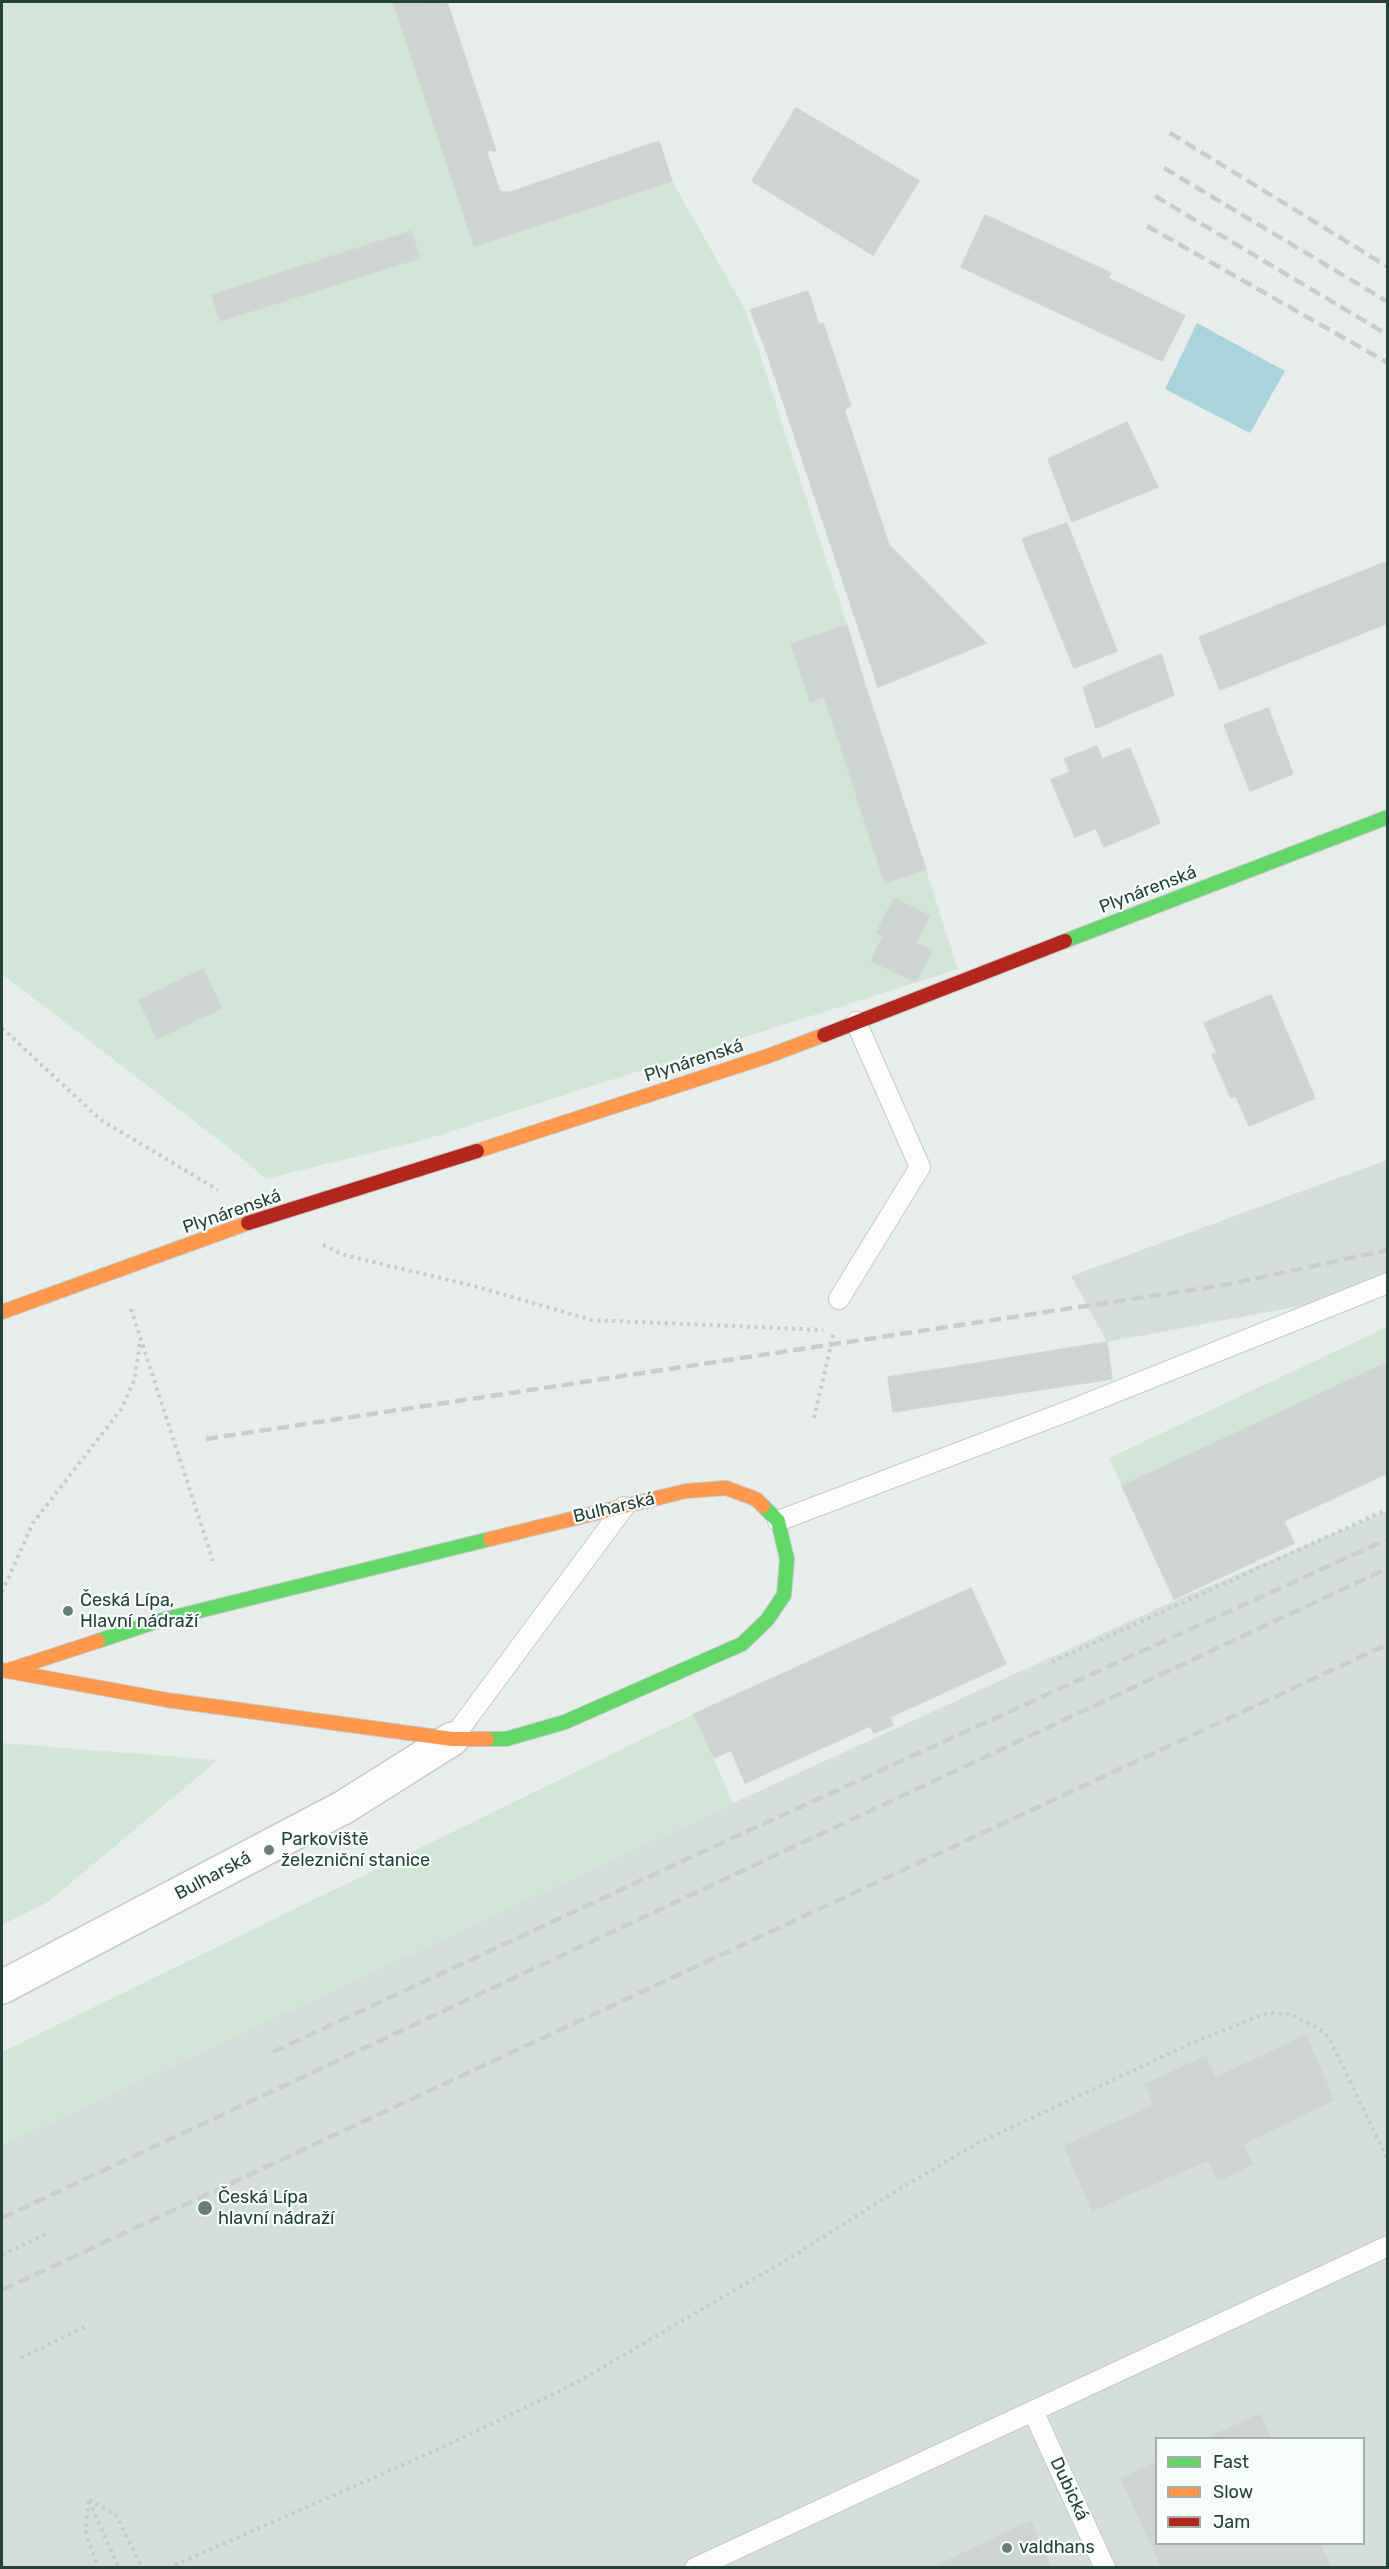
<!DOCTYPE html>
<html>
<head>
<meta charset="utf-8">
<style>
	body { margin:0 }
	#map { position:relative; width:1389px; height:2569px; overflow:hidden; background:#e8edeb; font-family:Rubik,sans-serif }
	canvas { display:block }
	.frame { position:absolute; inset:0; border:3px solid #24423a; pointer-events:none }
	.legend { position:absolute; left:1155px; top:2437px; width:210px; height:108px; box-sizing:border-box; background:#f7fbf9; border:2px solid #a3b1ad; margin:0; padding:8px 10px; list-style:none; font-size:18px; color:#24423a }
	.legend li { display:flex; align-items:center; gap:12px; height:30px }
	.legend b { width:30px; border:2px solid #a3b1ad }
</style>
</head>
<body>
<div id="map">
<canvas width="1389" height="2569"></canvas>
<div class="frame"></div>
<ul class="legend">
<li><b style="height:8px;background:#63d668"></b>Fast</li>
<li><b style="height:8px;background:#ff974d"></b>Slow</li>
<li><b style="height:8px;background:#b3261e"></b>Jam</li>
</ul>
</div>
<script>
const g = document.querySelector('canvas').getContext('2d');
g.lineJoin = 'round';
function fill(path, color) {
  g.fillStyle = color;
  g.fill(path, 'evenodd');
}
function stroke(path, color, width, dash) {
  g.strokeStyle = color;
  g.lineWidth = width;
  g.lineCap = dash ? 'butt' : 'round';
  g.setLineDash(dash || []);
  g.stroke(path);
}
function drawText(font, color, halo, rows, align = 'center') {
  g.font = font + ' Rubik,sans-serif';
  g.lineWidth = 4.5;
  g.setLineDash([]);
  g.textBaseline = 'middle';
  g.strokeStyle = halo;
  g.fillStyle = color;
  for (const [text, x, y, turn = 0] of rows) {
    g.save();
    g.translate(x, y);
    g.rotate((+turn || 0) * Math.PI / 180);
    g.textAlign = isNaN(turn) ? turn : align;
    if (halo) g.strokeText(text, 0, 0);
    g.fillText(text, 0, 0);
    g.restore();
  }
}
fill(new Path2D(`
	M1387,1160V1290L1107,1342L1071,1276Z
	M1387,1511V2567H2V2145L733,1803L1174,1601ZM1156,2438H1364V2544H1156Z`), '#d6dedb');
fill(new Path2D(`
	M2,2H393L474,246L672,181L746,311L958,969L427,1139L266,1179L242,1158L2,974Z
	M1387,1327V1362L1122,1486L1109,1458Z
	M694,1714L733,1803L2,2145V2052Z
	M2,1743L218,1760L48,1902L2,1925Z`), '#d1e6d8');
fill(new Path2D(`
	M1197,323L1285,371L1250,433L1165,389Z`), '#a9d4db');
const building = new Path2D(`
	M393,2H447L398,17Z
	M447,2L496,151L486,150L500,192H511L659,141L672,181L474,246L398,17Z
	M796,108L919,181L873,255L752,181Z
	M985,215L1111,273L1108,278L1185,316L1162,361L961,267Z
	M411,231L420,258L220,321L212,295Z
	M808,291L819,325L764,344L750,310Z
	M823,323L851,406L844,409L889,545L838,567L764,344Z
	M1127,422L1158,487L1072,522L1048,459Z
	M1067,523L1117,651L1074,668L1022,539Z
	M889,545L986,643L878,687L838,567Z
	M1388,561V623L1220,690L1199,637Z
	M847,625L864,683L810,702L791,644Z
	M1161,654L1174,695L1096,728L1083,687Z
	M864,683L926,869L885,883L824,696Z
	M1268,708L1293,774L1250,791L1224,725Z
	M1097,746L1102,759L1130,748L1160,823L1104,847L1096,828L1075,837L1051,780L1070,772L1064,759Z
	M894,898L930,916L916,943L932,951L916,982L871,961L883,936L876,933Z
	M203,969L222,1008L157,1039L139,1000Z
	M1271,995L1315,1098L1249,1126L1236,1096L1231,1098L1212,1055L1217,1053L1204,1023Z
	M1107,1342L1112,1379L944,1404L940,1369Z
	M1388,1362V1473L1284,1521L1294,1543L1174,1599L1122,1486Z
	M940,1369L944,1404L893,1412L888,1377Z
	M971,1588L1006,1664L890,1717L893,1725L874,1733L870,1726L745,1783L731,1750L714,1758L694,1714Z
	M1306,2035L1334,2100L1243,2144L1253,2164L1218,2181L1208,2160L1092,2211L1064,2146L1154,2105L1145,2084L1206,2056L1215,2078Z
	M1260,2414L1271,2438H1207Z
	M1156,2462V2544H1320L1331,2568H1162L1121,2479Z
	M1031,2521L1051,2568H931Z`);
fill(building, '#cfd4d2');
stroke(building, '#d1d6d4', 1.5);
const lane = new Path2D(`
	M839,1299L920,1167L856,1022
	M778,1521L1071,1410L1388,1283
	M452,1739L624,1507
	M1033,2411L1105,2568
	M695,2568L1388,2246`);
const street = new Path2D(`
	M2,1987L344,1807L452,1739`);
const fast = new Path2D(`
	M1065,941L1388,817
	M98,1641L158,1621L490,1539
	M487,1739H506L565,1722L742,1644L767,1620L784,1595L787,1559L778,1521L763,1506`);
const slow = new Path2D(`
	M477,1151L768,1056L824,1035
	M2,1312L248,1223
	M490,1539L686,1491L726,1488L756,1499L763,1506
	M2,1670L167,1700L452,1739H487
	M9,1670L98,1641`);
const jam = new Path2D(`
	M824,1035L1065,941
	M248,1223L477,1151`);
stroke(lane, '#c5cac8', 22);
stroke(street, '#c5cac8', 36);
stroke(fast, '#c3cbc8', 16);
stroke(slow, '#c3cbc8', 16);
stroke(jam, '#c3cbc8', 16);
stroke(new Path2D(`
	M2,1028L101,1120L218,1190
	M323,1245L344,1255L474,1286L592,1320L823,1330
	M131,1309L213,1561
	M814,1418L834,1332
	M2,1592L33,1523L122,1408L135,1378L140,1342
	M1052,1662L1388,1509
	M2,2255L48,2233
	M21,2358L85,2327
	M89,2500L116,2515L142,2568
	M88,2501L86,2532L98,2568
	M89,2501L119,2568
	M168,2568L441,2448L576,2383L798,2253L901,2188L978,2143L1194,2042L1267,2013L1290,2014L1320,2029L1329,2038L1388,2160`), '#c3ccca', 4, [3, 4.5]);
stroke(lane, '#fcfcfc', 20);
stroke(street, '#fcfcfc', 33);
stroke(fast, '#63d668', 14);
stroke(slow, '#ff974d', 14);
stroke(jam, '#b3261e', 14);
stroke(new Path2D(`
	M1170,133L1388,267
	M1164,168L1388,302
	M1155,196L1388,335
	M1147,226L1388,363
	M206,1439L1225,1285L1388,1250
	M273,2052L715,1846L1388,1539
	M2,2218L1388,1568
	M2,2290L1388,1644`), '#c9cdcc', 4.5, [12, 6]);
for (const [x, y, r, color] of [
	[68,1611,6,"#697e78"],
	[269,1850,6,"#697e78"],
	[205,2208,8,"#697e78"],
	[1007,2548,6,"#697e78"]
]) {
  const dot = new Path2D();
  dot.arc(x, y, r, 0, 2 * Math.PI);
  g.fillStyle = color;
  g.fill(dot);
  stroke(dot, '#f7fbf9', 2);
}
drawText('18px', '#24423a', '#f7fbf9', [
	["Plynárenská",1148,890,-21],
	["Plynárenská",694,1061,-18],
	["Plynárenská",232,1212,-19],
	["Bulharská",614,1508,-13],
	["Bulharská",213,1876,-28],
	["Dubická",1069,2489,65]
]);
drawText('18px', '#24423a', '#f7fbf9', [
	["Česká Lípa,",80,1601],
	["Hlavní nádraží",80,1622],
	["Parkoviště",281,1840],
	["železniční stanice",281,1861],
	["Česká Lípa",218,2198],
	["hlavní nádraží",218,2219],
	["valdhans",1019,2548]
], 'left');
</script>
</body>
</html>
